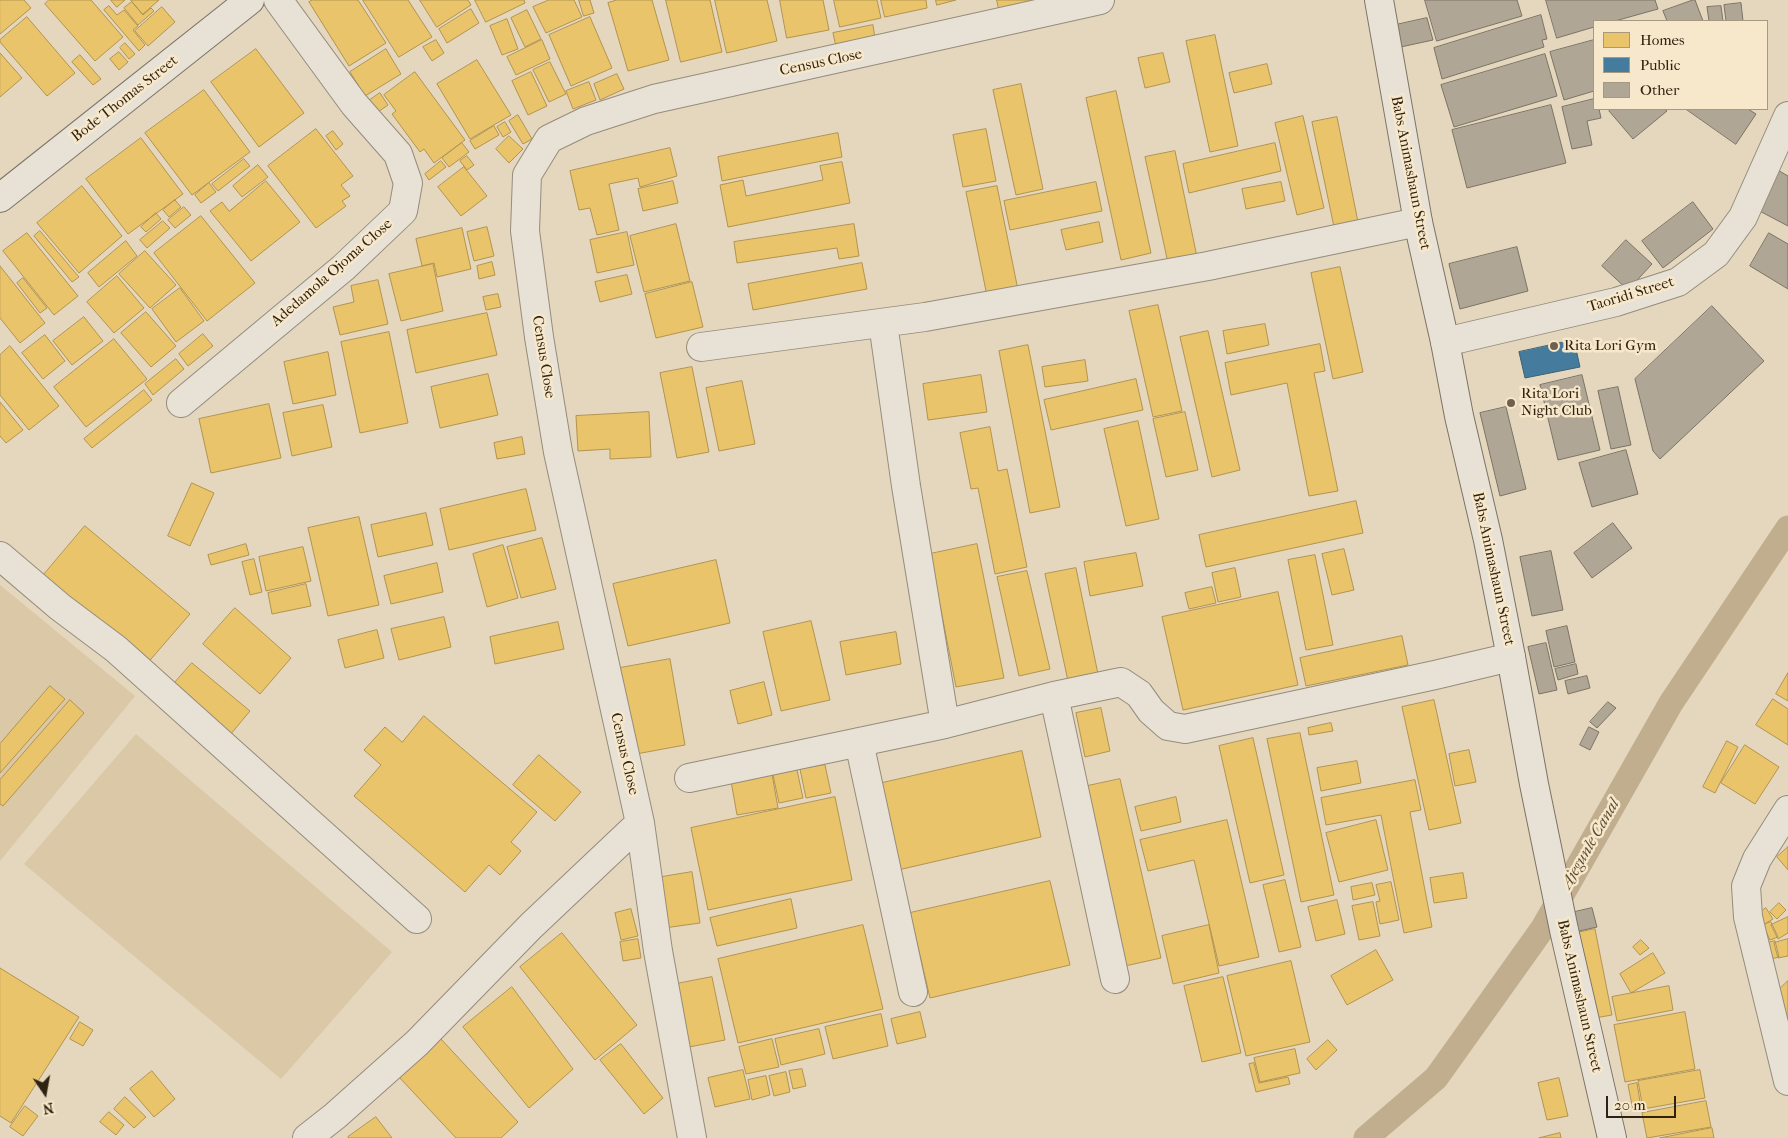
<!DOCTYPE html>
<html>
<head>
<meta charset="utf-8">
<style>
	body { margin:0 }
	#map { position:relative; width:1788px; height:1138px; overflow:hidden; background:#e4d7be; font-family:"IM FELL French Canon",serif }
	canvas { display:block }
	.legend { position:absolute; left:1593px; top:20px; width:175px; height:90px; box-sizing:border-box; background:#f7e8cb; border:1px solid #a79980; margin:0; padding:6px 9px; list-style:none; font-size:15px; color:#302210 }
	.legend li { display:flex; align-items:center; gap:10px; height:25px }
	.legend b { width:25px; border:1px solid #a79980 }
	.north { position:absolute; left:20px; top:1068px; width:50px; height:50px; -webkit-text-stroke:4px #f7e8cb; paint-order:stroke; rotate:168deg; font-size:14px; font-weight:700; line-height:20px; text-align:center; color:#302210 }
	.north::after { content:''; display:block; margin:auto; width:18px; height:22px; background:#302210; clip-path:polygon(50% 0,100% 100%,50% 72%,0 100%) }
	.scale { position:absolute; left:1606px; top:1096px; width:70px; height:22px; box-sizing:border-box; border:2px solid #302210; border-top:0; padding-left:6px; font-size:15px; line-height:18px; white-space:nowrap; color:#302210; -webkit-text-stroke:4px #f7e8cb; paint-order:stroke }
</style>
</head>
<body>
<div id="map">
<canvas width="1788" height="1138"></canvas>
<ul class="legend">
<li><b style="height:14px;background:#e9c46a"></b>Homes</li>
<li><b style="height:14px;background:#457b9d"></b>Public</li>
<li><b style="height:14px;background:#b0a695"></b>Other</li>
</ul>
<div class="north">N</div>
<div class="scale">20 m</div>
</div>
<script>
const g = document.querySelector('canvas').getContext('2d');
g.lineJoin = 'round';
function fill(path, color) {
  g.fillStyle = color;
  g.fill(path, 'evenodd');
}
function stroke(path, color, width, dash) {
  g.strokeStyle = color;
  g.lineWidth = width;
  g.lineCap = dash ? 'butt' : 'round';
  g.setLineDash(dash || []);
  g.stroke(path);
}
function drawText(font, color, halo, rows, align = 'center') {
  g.font = font + ' "IM FELL French Canon",serif';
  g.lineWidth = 5;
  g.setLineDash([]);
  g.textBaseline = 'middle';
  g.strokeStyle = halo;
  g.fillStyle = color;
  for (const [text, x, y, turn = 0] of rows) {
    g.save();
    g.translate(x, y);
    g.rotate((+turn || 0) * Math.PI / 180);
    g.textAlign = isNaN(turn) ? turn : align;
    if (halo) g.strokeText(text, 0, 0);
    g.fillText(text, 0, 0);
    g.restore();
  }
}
fill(new Path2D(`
	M0,585L135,696L0,861Z
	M136,734L392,952L281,1079L24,864Z`), '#dac8a7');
const homes = new Path2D(`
	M0,0H24L31,8L0,34Z
	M49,0H91L123,37L95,61L45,4Z
	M111,0H125L117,7Z
	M131,0H159L143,14Z
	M313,0H358L386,43L349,66L309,2Z
	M363,0H408L432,37L399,57Z
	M420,0H468L471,5L437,27Z
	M475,0H524L525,3L486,22Z
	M549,0H574L582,17L546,33L533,7Z
	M579,0H590L594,13L584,16Z
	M617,0H652L669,60L628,71L608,3Z
	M666,0H710L722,52L681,62Z
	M715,0H767L777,41L727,53Z
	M780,0H823L829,30L787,38Z
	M834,0H877L881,18L840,27Z
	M881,0H926L927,8L885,17Z
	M936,0H956L937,5Z
	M997,0H1043L1000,13Z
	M132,2L143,15L151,8L154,11L138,25L124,8Z
	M109,6L117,15L124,10L138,26L133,30L145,45L139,51L104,10Z
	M162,7L175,22L148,46L135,31Z
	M471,9L479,23L447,43L439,29Z
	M527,10L541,39L525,47L511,18Z
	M27,17L75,73L47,96L0,42V40Z
	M590,17L612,68L571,86L549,35Z
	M507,19L518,49L502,55L490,26Z
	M873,25L875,39L836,47L833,33Z
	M1215,35L1238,146L1210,152L1186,41Z
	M436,40L444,53L432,61L423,47Z
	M542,40L550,59L516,75L507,57Z
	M125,43L135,54L129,59L120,48Z
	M256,49L304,113L259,147L211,82Z
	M386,49L401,74L365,96L350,72Z
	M119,52L128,62L119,70L110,59Z
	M0,53L22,78L0,97Z
	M1163,53L1170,82L1145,88L1138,58Z
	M80,55L101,79L93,85L72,62Z
	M477,60L511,115L470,139L437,84Z
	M550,62L566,94L549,102L533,70Z
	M1267,64L1272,84L1234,93L1229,73Z
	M415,72L465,140L434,163L424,149L420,152L392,114L396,111L384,95Z
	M531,72L547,106L528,115L512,81Z
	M617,74L624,89L600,100L594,84Z
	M589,82L596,100L573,109L566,91Z
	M1021,84L1043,189L1016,195L993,90Z
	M204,90L250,152L192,195L145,133Z
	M1116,91L1151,253L1121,260L1086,98Z
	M380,93L388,105L375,114L367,102Z
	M518,115L532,139L523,144L509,121Z
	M1303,116L1324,208L1297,215L1275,123Z
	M1337,117L1358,222L1334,227L1312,122Z
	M505,122L511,132L503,137L497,127Z
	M494,126L499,135L475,149L470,141Z
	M316,129L353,176L341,185L350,196L342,201L346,206L316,228L268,166Z
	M986,129L996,181L963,187L953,135Z
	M333,131L343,144L336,150L326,136Z
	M838,133L842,157L722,181L718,157Z
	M509,136L523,149L509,163L496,149Z
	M141,138L183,194L128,234L86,179Z
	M462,143L469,152L449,167L442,158Z
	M1275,143L1281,171L1189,193L1183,164Z
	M670,148L677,176L640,187L638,178L609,184L619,230L597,235L590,208L579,210L570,171Z
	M1175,151L1197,257L1168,263L1145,157Z
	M467,156L474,165L467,170L460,161Z
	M244,159L250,166L218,191L212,184Z
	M441,161L446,167L429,180L425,174Z
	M842,162L850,203L728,227L720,185L743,180L746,196L823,180L820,166Z
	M258,165L268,177L242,197L233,186Z
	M464,167L487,196L461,216L438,187Z
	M266,181L300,222L251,261L210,211L222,202L229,211Z
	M673,181L678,203L643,211L638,189Z
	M1096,182L1102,211L1010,230L1004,201Z
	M1281,182L1285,201L1246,209L1242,189Z
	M209,183L216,192L201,203L195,195Z
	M82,186L122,236L79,273L37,223Z
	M997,186L1018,290L987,296L966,192Z
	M175,200L181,207L169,217L163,210Z
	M184,207L191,215L175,228L168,220Z
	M156,213L161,219L146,232L141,227Z
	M201,216L255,283L207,321L154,253Z
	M163,221L170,228L147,248L140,240Z
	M1099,222L1103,242L1066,250L1061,230Z
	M676,224L690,281L644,292L630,236Z
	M854,224L859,256L839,259L837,248L737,263L734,242Z
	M487,227L494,256L474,261L467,232Z
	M462,228L471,269L437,277L434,263L422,266L416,239Z
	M40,231L79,277L72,282L34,236Z
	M627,232L634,265L597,273L590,240Z
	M27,233L78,296L54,315L3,251Z
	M126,241L137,256L99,287L88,273Z
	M145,251L176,285L150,308L119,274Z
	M492,262L495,275L479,279L477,266Z
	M862,263L867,289L753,310L748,284Z
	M433,264L443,311L401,321L389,274Z
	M0,266L45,323L20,343L0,318Z
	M1340,267L1363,372L1333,379L1311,273Z
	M627,275L632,294L600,302L595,282Z
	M117,276L144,308L114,333L87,302Z
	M23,278L47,308L40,313L17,283Z
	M378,280L388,324L340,335L333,307L354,302L351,286Z
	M692,282L703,327L656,338L645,294Z
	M180,288L204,321L176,342L152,309Z
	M498,294L501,307L486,310L483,297Z
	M1158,305L1182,411L1153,417L1129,311Z
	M146,312L176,346L151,367L121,333Z
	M487,313L497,355L416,373L407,330Z
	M84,317L103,341L72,365L53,341Z
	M1265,324L1269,345L1227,354L1223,331Z
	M1208,331L1240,470L1212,477L1180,337Z
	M389,332L408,423L360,433L341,342Z
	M203,334L213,346L188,366L179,354Z
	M45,335L65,361L43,379L22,353Z
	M114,339L147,379L86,427L54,387Z
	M1320,344L1325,371L1314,373L1338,491L1309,496L1287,383L1231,395L1225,363Z
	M1028,345L1060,507L1030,513L999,351Z
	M10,346L59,406L29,430L0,395V355Z
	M328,352L336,395L293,404L284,362Z
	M176,359L184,369L153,395L145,384Z
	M1085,360L1088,381L1045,387L1042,367Z
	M692,367L709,452L677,458L660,373Z
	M488,374L498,415L440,428L431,387Z
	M981,375L987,412L928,420L923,384Z
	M1136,379L1143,410L1051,430L1044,400Z
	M742,381L755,444L719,451L706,388Z
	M144,390L152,400L92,448L84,439Z
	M0,402L23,430L6,443L0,436Z
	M269,404L281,458L211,473L199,419Z
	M323,405L332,447L292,456L283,413Z
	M649,412L651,457L610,459V449L578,451L576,416Z
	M1185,412L1198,470L1166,477L1153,419Z
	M1138,421L1159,519L1126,526L1104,429Z
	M990,427L998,471L1007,469L1027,567L995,574L978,488L971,489L960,433Z
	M522,437L525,454L497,459L494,443Z
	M192,483L214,493L190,546L168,536Z
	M526,489L536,530L449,550L440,509Z
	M1356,501L1363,533L1206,567L1199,535Z
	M426,513L433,545L378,557L371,525Z
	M359,517L379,605L328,616L308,528Z
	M85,526L190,614L145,666L41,578Z
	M542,538L556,589L521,598L507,547Z
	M246,544L249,555L211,565L208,555Z
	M977,544L1004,678L956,687L930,554Z
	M503,545L518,598L487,607L473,554Z
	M303,547L311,581L266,591L259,557Z
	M1344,549L1354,590L1332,595L1322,554Z
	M1136,553L1143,586L1090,596L1084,562Z
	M1315,555L1333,645L1306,650L1288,560Z
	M254,559L262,592L250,595L242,562Z
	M716,560L730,623L628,646L613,584Z
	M437,563L443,592L391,604L384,576Z
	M1076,568L1098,674L1068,681L1045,574Z
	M1235,568L1241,597L1218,602L1212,573Z
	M1027,571L1050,669L1019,676L997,577Z
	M306,584L311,606L272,614L268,593Z
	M1212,587L1216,603L1189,609L1185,593Z
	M1278,592L1298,685L1183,710L1162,617Z
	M235,608L291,658L260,694L203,644Z
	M444,617L451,647L399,660L391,629Z
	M811,621L830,700L781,711L763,632Z
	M558,622L564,649L495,664L490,637Z
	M377,630L384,658L345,668L338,640Z
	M896,632L901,664L846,675L840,642Z
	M1402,636L1408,665L1306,686L1300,658Z
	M670,659L685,745L636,754L620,668Z
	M192,663L250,711L230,735L172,686Z
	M1788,673V701L1776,694Z
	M764,682L772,715L738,724L730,691Z
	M50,686L65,699L0,773V744Z
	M1773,699L1788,709V745L1756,725Z
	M70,700L84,713L3,806L0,804V780Z
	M1434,700L1461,823L1429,830L1402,707Z
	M1101,708L1110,751L1085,757L1076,713Z
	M424,716L537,812L511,842L521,851L500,875L489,865L465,892L354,796L381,765L364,750L385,727L402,742Z
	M1331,723L1333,731L1309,735L1308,728Z
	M1300,733L1334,895L1301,902L1267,739Z
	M1253,738L1284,875L1250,883L1219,746Z
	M1727,741L1738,747L1715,793L1703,787Z
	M1745,745L1779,767L1755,804L1721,783Z
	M1469,750L1476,782L1455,786L1449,754Z
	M1022,751L1041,837L898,870L878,784Z
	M539,755L581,792L555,821L513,785Z
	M1357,761L1361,783L1321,791L1317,768Z
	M825,765L831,793L806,798L800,769Z
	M797,770L803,798L779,803L773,775Z
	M772,774L778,808L737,815L731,781Z
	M1120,779L1161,958L1125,966L1083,787Z
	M1415,780L1421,810L1410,812L1432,927L1404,933L1381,815L1326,825L1321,798Z
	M835,797L852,880L708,910L691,828Z
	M1176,797L1181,822L1141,831L1135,807Z
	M1227,820L1259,957L1219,966L1194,860L1148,871L1140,840Z
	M1376,820L1388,870L1339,882L1326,833Z
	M1788,847V870L1777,857Z
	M692,872L700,923L664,928L656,878Z
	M1463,873L1467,898L1434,903L1430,878Z
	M1285,880L1301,947L1279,952L1263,885Z
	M1050,881L1070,965L930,998L910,913Z
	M1391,882L1399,920L1380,924L1376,902L1380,901L1376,885Z
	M1372,883L1375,895L1353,900L1351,887Z
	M791,899L797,928L717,946L710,918Z
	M1337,900L1345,934L1316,941L1308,907Z
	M1373,902L1380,936L1359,940L1352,906Z
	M1779,903L1786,910L1777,919L1770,912Z
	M1766,908L1773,919L1763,925L1756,915Z
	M631,909L638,936L621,940L615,913Z
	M1788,917V933L1778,939L1771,925Z
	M1771,922L1778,937L1770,940L1763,925Z
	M863,925L883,1009L738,1043L718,959Z
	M1209,925L1219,973L1173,984L1162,936Z
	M1595,929L1612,1015L1589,1019L1572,934Z
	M562,933L637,1025L595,1060L520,967Z
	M638,939L641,958L623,961L620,942Z
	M1788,939V956L1778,958L1774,943Z
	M1641,940L1649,948L1640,955L1633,947Z
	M1775,941L1779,957L1767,960L1763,944Z
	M1376,950L1393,980L1347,1005L1331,976Z
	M1653,953L1665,973L1631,993L1620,974Z
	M1291,961L1310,1042L1246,1056L1227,976Z
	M0,968L79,1017L11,1123L0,1116Z
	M712,977L725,1040L689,1047L676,984Z
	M1223,977L1241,1053L1202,1062L1184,986Z
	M1788,981V1025L1769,999Z
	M1669,986L1673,1010L1617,1021L1612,997Z
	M512,987L573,1069L529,1108L463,1027Z
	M920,1012L926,1037L897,1044L891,1019Z
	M1685,1012L1695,1069L1625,1082L1614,1025Z
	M881,1014L888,1046L833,1059L825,1027Z
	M80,1022L93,1030L83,1046L70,1039Z
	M819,1029L825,1054L781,1065L775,1039Z
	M441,1039L518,1122L501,1138H456L399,1077Z
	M772,1039L779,1067L746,1074L739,1047Z
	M1328,1040L1337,1050L1316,1070L1307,1059Z
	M621,1044L663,1098L644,1114L600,1060Z
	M1295,1049L1300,1073L1260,1082L1254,1058Z
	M1254,1063L1259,1083L1288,1077L1290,1084L1256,1092L1249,1064Z
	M802,1069L806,1086L793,1089L789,1071Z
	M743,1070L750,1099L715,1107L708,1078Z
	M1700,1070L1705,1098L1643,1109L1638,1081Z
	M152,1071L175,1099L154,1117L130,1089Z
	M786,1072L790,1092L774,1096L769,1076Z
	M766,1076L770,1095L752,1100L748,1080Z
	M1559,1078L1568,1116L1547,1120L1538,1083Z
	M1637,1083L1641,1108L1633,1110L1628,1085Z
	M125,1097L146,1117L134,1128L114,1109Z
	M1706,1101L1711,1127L1647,1138L1642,1113Z
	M25,1106L38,1116L23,1136L10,1127Z
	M109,1112L124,1125L116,1135L100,1122Z
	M376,1117L392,1138H349L348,1137Z
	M1712,1128L1714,1138H1660Z
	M1560,1133L1561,1138H1539Z`);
fill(homes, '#e9c46a');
stroke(homes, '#b2934f', 1);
const public = new Path2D(`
	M1574,340L1580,367L1525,378L1519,352Z`);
fill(public, '#457b9d');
stroke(public, '#3f6073', 1);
stroke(new Path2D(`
	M1366,1138L1436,1078L1543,928L1671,703L1788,528`), '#c0ae8e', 25);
const building = new Path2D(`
	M1425,0H1517L1522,16L1437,41Z
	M1546,0H1655L1658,9L1615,21H1594V27L1557,38Z
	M1693,0H1695L1703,21H1667L1663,11Z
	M1741,3L1743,21H1726L1724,5Z
	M1721,6L1723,21H1709L1707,7Z
	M1541,15L1547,39L1542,40L1544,47L1442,79L1434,48Z
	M1427,18L1433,40L1396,48L1391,26Z
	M1594,40V91L1564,100L1550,52Z
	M1545,54L1557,96L1454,127L1441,85Z
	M1594,99V109H1599L1601,118L1587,121L1592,145L1572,149L1562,107Z
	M1551,105L1566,163L1467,188L1452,130Z
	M1611,109H1664L1667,111L1633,139L1609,111Z
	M1686,109H1748L1756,114L1736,144Z
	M1774,168L1788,176V226L1752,207Z
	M1693,202L1713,229L1663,268L1642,241Z
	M1769,233L1788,244V289L1750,266Z
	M1626,240L1652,264L1628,290L1602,266Z
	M1517,247L1528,291L1460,309L1449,264Z
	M1712,306L1764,361L1660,459L1653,451L1635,379Z
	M1582,375L1600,450L1558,460L1540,385Z
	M1618,387L1631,445L1611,449L1598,391Z
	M1506,407L1526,489L1500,496L1480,413Z
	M1626,450L1638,494L1592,507L1579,463Z
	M1613,523L1632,548L1592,578L1574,553Z
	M1551,551L1563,610L1532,616L1520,557Z
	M1567,626L1575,662L1554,667L1546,631Z
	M1546,643L1557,690L1539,694L1528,647Z
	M1576,664L1578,674L1558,680L1555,669Z
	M1587,676L1590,688L1568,694L1565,681Z
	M1608,702L1616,708L1597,728L1590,722Z
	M1589,727L1599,732L1590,750L1580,745Z
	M1592,908L1597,927L1570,933L1566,914Z`);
fill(building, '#b0a695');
stroke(building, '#7c7364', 1);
const street = new Path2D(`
	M883,323L906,486L945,724
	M1445,342L1616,302L1678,282L1716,254L1743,217L1788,116
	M701,347L925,317L1208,266L1418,222
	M181,403L343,268L403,211L408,183L398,154L354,104L278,0
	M0,556L60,607L116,649L417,919
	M1054,696L1115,979
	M859,742L913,992
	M689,778L945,724L1054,696L1121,682L1139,694L1151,711L1168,726L1185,729L1435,675L1511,657
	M1788,810L1757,859L1746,886L1748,917L1788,1081
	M307,1138L335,1116L417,1043L531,926L640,823
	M692,1138L658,951L640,823L558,452L539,337L525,231L527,175L549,139L586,121L654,99L1100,0`);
const secondary = new Path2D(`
	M1379,0L1418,222L1445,342L1459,416L1488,540L1511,657L1534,784L1564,930L1612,1138
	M0,198L250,0`);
stroke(street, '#958c7b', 30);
stroke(secondary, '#7c7364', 30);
stroke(street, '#e8e1d5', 28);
stroke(secondary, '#e8e1d5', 28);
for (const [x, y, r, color] of [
	[1554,346,5,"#6f614d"],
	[1511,403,5,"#6f614d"]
]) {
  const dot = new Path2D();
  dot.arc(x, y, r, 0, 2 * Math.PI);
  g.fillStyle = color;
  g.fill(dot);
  stroke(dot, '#f7e8cb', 2);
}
drawText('15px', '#302210', '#f7e8cb', [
	["Census Close",821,63,-12],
	["Bode Thomas Street",125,99,-38],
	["Babs Animashaun Street",1410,173,79],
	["Adedamola Ojoma Close",332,273,-41],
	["Taoridi Street",1631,295,-17],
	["Census Close",543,357,81],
	["Babs Animashaun Street",1493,569,78],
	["Census Close",624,754,77],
	["Babs Animashaun Street",1579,996,77]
]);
drawText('15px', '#302210', '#f7e8cb', [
	["Rita Lori Gym",1564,346],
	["Rita Lori",1521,394],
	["Night Club",1521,411]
], 'left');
drawText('italic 16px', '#5d4d35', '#f7e8cb', [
	["Ajegunle Canal",1591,844,-60]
]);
</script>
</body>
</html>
